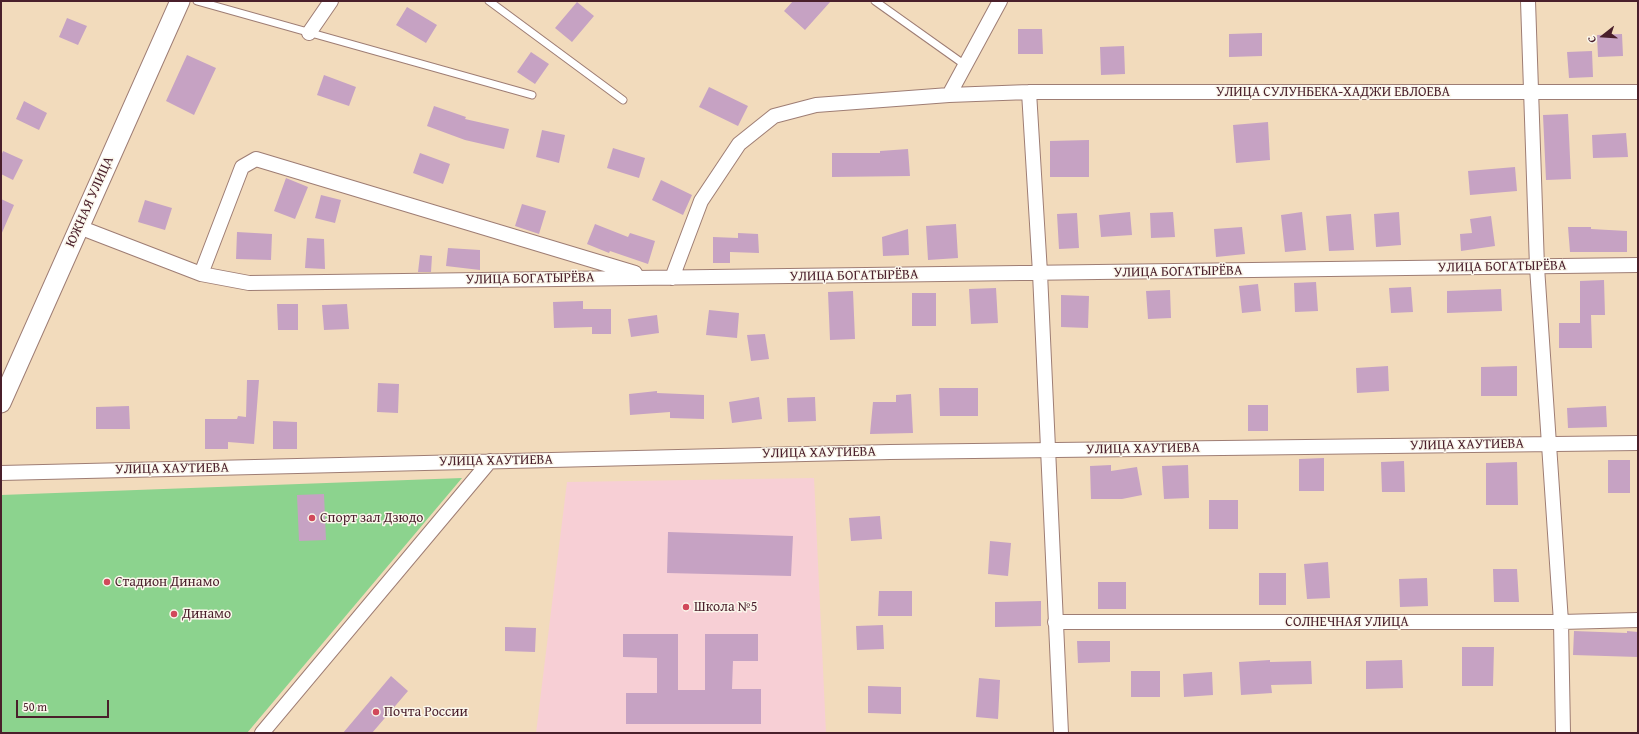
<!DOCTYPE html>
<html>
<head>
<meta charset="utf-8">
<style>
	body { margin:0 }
	#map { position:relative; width:1639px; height:734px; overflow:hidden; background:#f2dbbc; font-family:"Gentium Book Plus",serif }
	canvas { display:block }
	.frame { position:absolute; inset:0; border:2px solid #4a1f2b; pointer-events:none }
	.north { position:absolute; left:1583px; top:16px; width:40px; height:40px; -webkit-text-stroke:3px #fbf7ec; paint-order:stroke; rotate:253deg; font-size:11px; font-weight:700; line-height:16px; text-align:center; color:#4a1f2b }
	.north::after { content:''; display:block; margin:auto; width:14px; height:18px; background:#4a1f2b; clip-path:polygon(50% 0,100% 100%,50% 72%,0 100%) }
	.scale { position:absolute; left:16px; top:700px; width:93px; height:18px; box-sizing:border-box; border:2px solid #4a1f2b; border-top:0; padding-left:5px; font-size:12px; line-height:14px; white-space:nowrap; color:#4a1f2b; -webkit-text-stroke:3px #fbf7ec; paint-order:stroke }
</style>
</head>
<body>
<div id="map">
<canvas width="1639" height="734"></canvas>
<div class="frame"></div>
<div class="north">С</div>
<div class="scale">50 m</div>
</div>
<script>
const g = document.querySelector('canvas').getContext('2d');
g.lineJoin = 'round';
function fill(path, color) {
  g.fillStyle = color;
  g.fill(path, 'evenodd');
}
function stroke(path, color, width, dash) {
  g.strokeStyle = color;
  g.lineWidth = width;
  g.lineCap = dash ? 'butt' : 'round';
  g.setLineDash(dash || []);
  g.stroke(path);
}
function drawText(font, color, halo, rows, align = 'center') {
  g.font = font + ' "Gentium Book Plus",serif';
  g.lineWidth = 3;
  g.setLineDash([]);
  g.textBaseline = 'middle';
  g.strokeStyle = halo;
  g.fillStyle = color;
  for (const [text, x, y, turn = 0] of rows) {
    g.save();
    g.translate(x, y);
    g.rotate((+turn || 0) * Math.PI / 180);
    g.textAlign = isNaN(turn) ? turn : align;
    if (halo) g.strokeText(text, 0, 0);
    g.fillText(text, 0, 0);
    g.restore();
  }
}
fill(new Path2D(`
	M814,478L826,733H536L567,482Z`), '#f7cfd5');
fill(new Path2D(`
	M462,478L247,733H1V495Z`), '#8cd38e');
fill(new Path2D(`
	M793,1H831L805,30L784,11Z
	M577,2L594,16L572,42L555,28Z
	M407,7L437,25L426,43L396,25Z
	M67,18L87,26L78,45L59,37Z
	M1018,29H1042L1043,54H1018Z
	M1262,33V56L1229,57V34Z
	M1622,34L1623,56L1598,57L1597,35Z
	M1124,46L1125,74L1101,75L1100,47Z
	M1592,51L1593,77L1569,78L1567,52Z
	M531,52L549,64L535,84L517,72Z
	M187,55L216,68L194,115L166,101Z
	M324,75L356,87L349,106L317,95Z
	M709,87L748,106L738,126L699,107Z
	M24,101L47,113L39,130L16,119Z
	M434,106L466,117L465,119L509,129L504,149L465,140L427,126Z
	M1568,114L1571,179L1546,180L1543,115Z
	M1268,122L1270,160L1236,163L1233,125Z
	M542,130L565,135L559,163L536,157Z
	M1626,133L1628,157L1593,158L1592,135Z
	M1089,140V177H1050V141Z
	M613,148L645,158L639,178L607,168Z
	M908,149L910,176L832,177V153H880V151Z
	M3,151L23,160L13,180L1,174V156Z
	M420,153L450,164L443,184L413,173Z
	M1515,167L1517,191L1470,195L1468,171Z
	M286,178L308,187L295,219L274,211Z
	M661,180L692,195L683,215L652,200Z
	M321,195L341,200L335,223L315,218Z
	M1,199L14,205L1,235Z
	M145,200L172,208L165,230L138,222Z
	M522,204L546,211L539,234L515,226Z
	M1130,212L1132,235L1101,237L1099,215Z
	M1173,212L1175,237L1151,238L1150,213Z
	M1302,212L1306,250L1285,252L1281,215Z
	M1399,212L1401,245L1376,247L1374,214Z
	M1077,213L1079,248L1059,249L1057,214Z
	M1351,214L1354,250L1329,251L1326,216Z
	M1491,216L1495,246L1461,251L1460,234L1472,233L1470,219Z
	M595,224L628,237L630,233L655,241L648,264L610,251L609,253L587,244Z
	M956,224L958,258L928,260L926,226Z
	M1242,227L1245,254L1216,257L1214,229Z
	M1568,227H1591V229L1627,231V252H1570Z
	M908,229L909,255L883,256L882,237Z
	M237,232L272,234L271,260L236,259Z
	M738,233L758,234L759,253L730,252V263H713V237L738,238Z
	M307,238L324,239L325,269L305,268Z
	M448,248L480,250V270L446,266Z
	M420,255L432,256L431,272H418Z
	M1604,280L1605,315H1591L1592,348H1559V323H1580V281Z
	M1316,282L1318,311L1295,312L1294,283Z
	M1258,284L1261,311L1242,313L1239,286Z
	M1411,287L1413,312L1391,313L1389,288Z
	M996,288L998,323L971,324L969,289Z
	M1501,289L1502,311L1447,313V291Z
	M1170,290L1171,318L1148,319L1146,291Z
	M853,291L855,339L830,340L828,292Z
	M912,293H936V326H912Z
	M1061,295L1089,296L1088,328L1061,327Z
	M583,301V309H611V334H592V327L554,328L553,302Z
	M277,304H298V330H278Z
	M347,304L349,329L324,330L322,305Z
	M709,310L739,313L737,338L706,335Z
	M657,315L659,333L631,337L628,319Z
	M765,334L769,359L751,361L747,335Z
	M1388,366L1389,391L1357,393L1356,368Z
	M1517,366V396H1481V367Z
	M247,380H259L254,444L228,442V449H205V419H237L238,416L246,417Z
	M378,383L399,384L398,413L377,412Z
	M939,388H978V416H940Z
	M657,391V393L704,395V419L670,418V412L630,415L629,394Z
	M911,394L913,433L870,434L873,402H896V395Z
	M759,397L762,419L732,423L729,402Z
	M815,397L816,421L788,422L787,398Z
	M1248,405H1268V431H1248Z
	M129,406L130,429H96V407Z
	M1606,406L1607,427L1568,428L1567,408Z
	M273,421L297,422V449H273Z
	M1324,458V491H1299V459Z
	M1608,460H1630V493H1608Z
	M1404,461L1405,492H1382L1381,462Z
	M1517,462L1518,505H1486V463Z
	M1111,465V471L1137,467L1142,495L1122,499H1091L1090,466Z
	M1188,465L1189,498L1164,499L1162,466Z
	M324,494L326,540L299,541L297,495Z
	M1209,500H1238V529H1209Z
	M880,516L882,539L851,541L849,518Z
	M668,532L793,536L791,576L667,573Z
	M990,541L1011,543L1008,576L988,574Z
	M1328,562L1330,598L1307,599L1304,564Z
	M1493,569H1517L1519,602H1494Z
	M1259,573H1286V605H1259Z
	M1427,578L1428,606L1400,607L1399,579Z
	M1098,582H1126V609H1098Z
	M879,591H912V616H878Z
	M1041,601V626L995,627V602Z
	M883,625L884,649L857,650L856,626Z
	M505,627L536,628L535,652L505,651Z
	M1574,631L1627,633V631L1638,632V657L1573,655Z
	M623,634H678V690H705V634H758V661H733L732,689H761V724H626V693H657V658L623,657Z
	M1077,641H1110V662L1078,663Z
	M1462,647H1494L1493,686H1462Z
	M1270,660V662L1311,661L1312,684L1271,685L1272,693L1241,695L1239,662Z
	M1402,660L1403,688L1366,689V661Z
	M1131,671H1160V697H1131Z
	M1212,672L1213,695L1184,697L1183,674Z
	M391,676L408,691L372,733H343Z
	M979,678L1000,680L998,719L976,717Z
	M868,686L901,687V714L868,713Z`), '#c6a2c3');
const lane = new Path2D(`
	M197,1L532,95
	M489,1L623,100
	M875,1L965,65`);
const street = new Path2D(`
	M1000,1L949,95L1029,92H1638
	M1528,1L1537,267L1561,622L1563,733
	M309,33L331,1
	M1029,92L1040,273L1061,733
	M79,227L201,274L249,283L1638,265
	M201,274L242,167L256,159L635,273
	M672,278L701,201L739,144L774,116L816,105L949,95
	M1,473L890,452L1638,443
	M1055,622H1561L1638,620
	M262,733L490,461`);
const secondary = new Path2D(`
	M1,403L180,1`);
stroke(lane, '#9e7d74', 9);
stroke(street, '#9e7d74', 16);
stroke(secondary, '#9e7d74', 21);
stroke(lane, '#fff', 7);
stroke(street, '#fff', 14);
stroke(secondary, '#fff', 19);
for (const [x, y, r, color] of [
	[312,518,4,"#d1495b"],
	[107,582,4,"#d1495b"],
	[686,607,4,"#d1495b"],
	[174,614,4,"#d1495b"],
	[376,712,4,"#d1495b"]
]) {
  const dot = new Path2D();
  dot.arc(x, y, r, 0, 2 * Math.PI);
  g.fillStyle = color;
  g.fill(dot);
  stroke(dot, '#fbf7ec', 1.5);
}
drawText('14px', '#4a1f2b', '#fbf7ec', [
	["УЛИЦА СУЛУНБЕКА-ХАДЖИ ЕВЛОЕВА",1333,92],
	["ЮЖНАЯ УЛИЦА",90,202,-66],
	["УЛИЦА БОГАТЫРЁВА",1502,267,-1],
	["УЛИЦА БОГАТЫРЁВА",1178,272,-1],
	["УЛИЦА БОГАТЫРЁВА",854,276,-1],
	["УЛИЦА БОГАТЫРЁВА",530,279,-1],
	["УЛИЦА ХАУТИЕВА",1467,445,-1],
	["УЛИЦА ХАУТИЕВА",1143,449,-1],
	["УЛИЦА ХАУТИЕВА",819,453,-1],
	["УЛИЦА ХАУТИЕВА",496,461,-1],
	["УЛИЦА ХАУТИЕВА",172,469,-1],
	["СОЛНЕЧНАЯ УЛИЦА",1347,622]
]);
drawText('14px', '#4a1f2b', '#fbf7ec', [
	["Спорт зал Дзюдо",320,518],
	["Стадион Динамо",115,582],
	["Школа №5",694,607],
	["Динамо",182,614],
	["Почта России",384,712]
], 'left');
</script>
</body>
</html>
